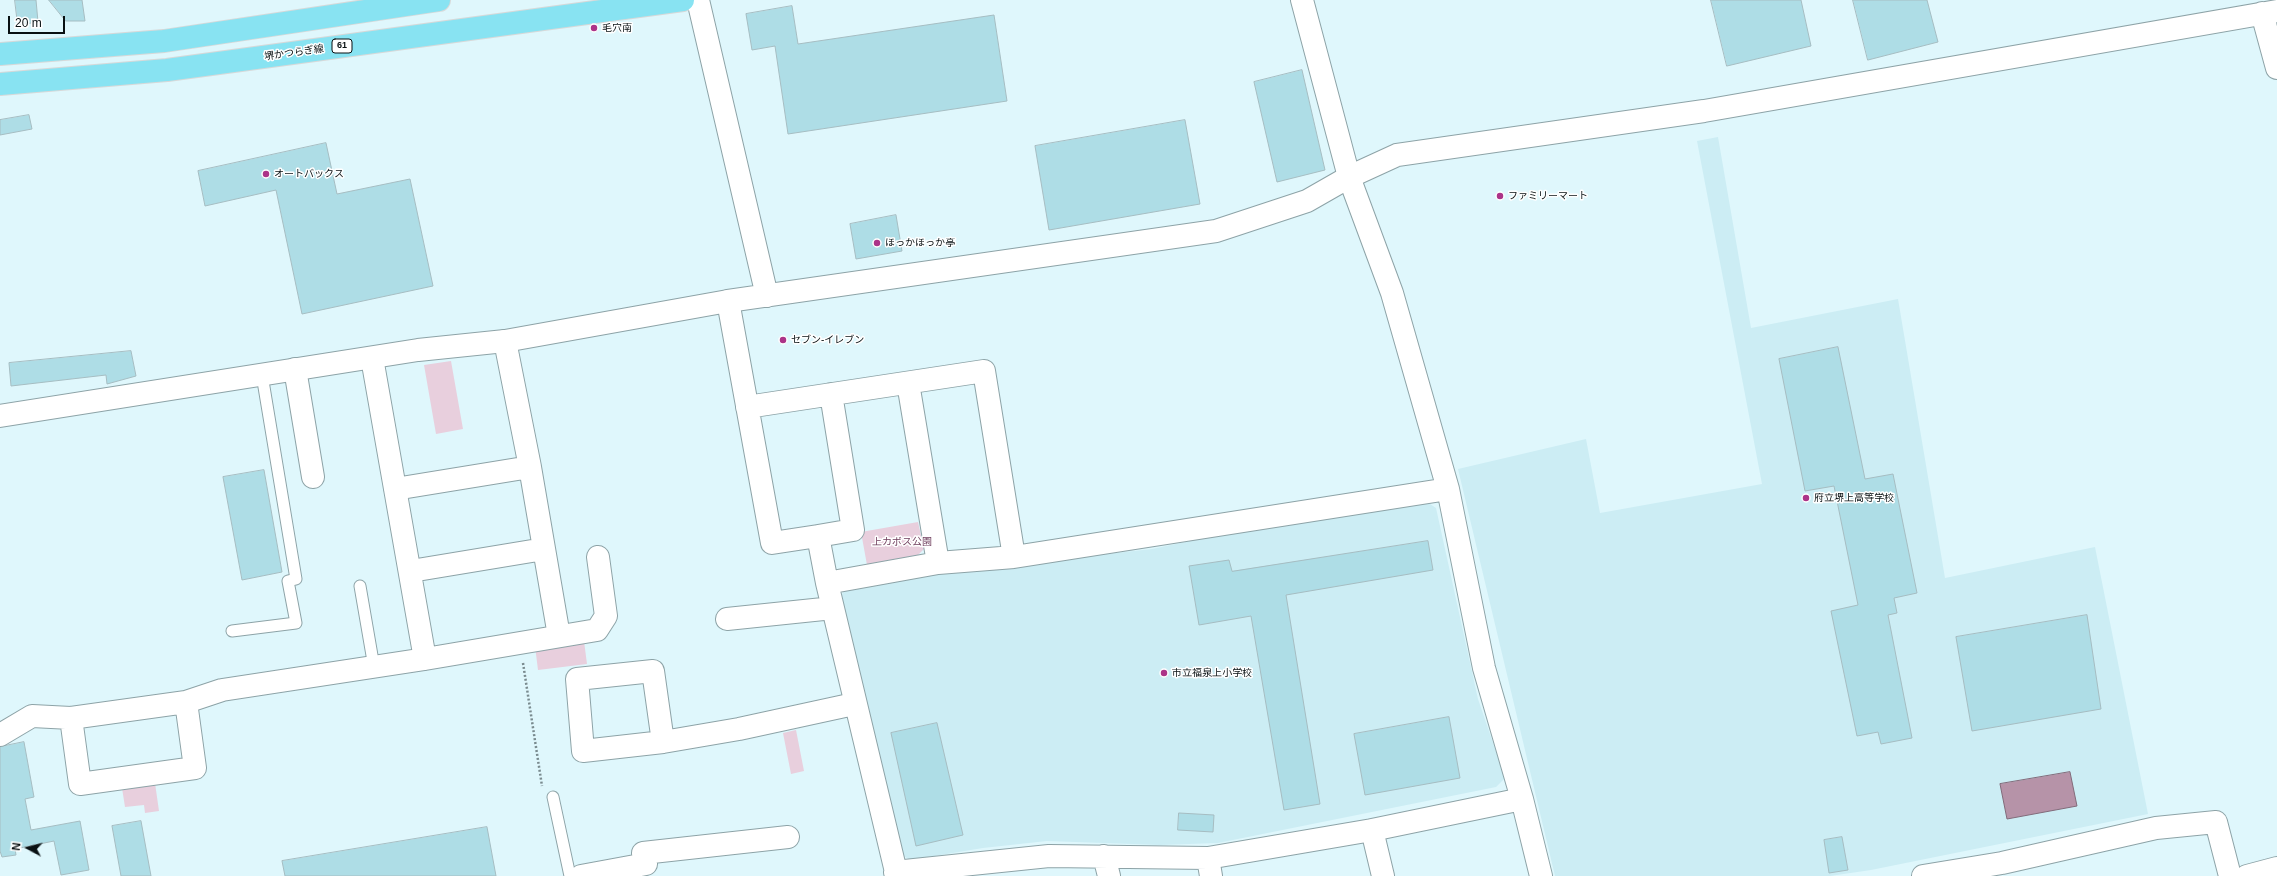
<!DOCTYPE html>
<html>
<head>
<meta charset="utf-8">
<style>
	body { margin:0 }
	#map { position:relative; width:2277px; height:876px; overflow:hidden; background:#dff7fc; font-family:Helvetica,sans-serif }
	canvas { display:block }
	.north { position:absolute; left:8px; top:828px; width:40px; height:40px; -webkit-text-stroke:3px #fff; paint-order:stroke; rotate:277deg; font-size:11px; font-weight:700; line-height:16px; text-align:center; color:#081012 }
	.north::after { content:''; display:block; margin:auto; width:14px; height:18px; background:#081012; clip-path:polygon(50% 0,100% 100%,50% 72%,0 100%) }
	.scale { position:absolute; left:8px; top:16px; width:57px; height:18px; box-sizing:border-box; border:2px solid #081012; border-top:0; padding-left:5px; font-size:12px; line-height:14px; white-space:nowrap; color:#081012; -webkit-text-stroke:3px #fff; paint-order:stroke }
</style>
</head>
<body>
<div id="map">
<canvas width="2277" height="876"></canvas>
<div class="north">N</div>
<div class="scale">20 m</div>
</div>
<script>
const g = document.querySelector('canvas').getContext('2d');
g.lineJoin = 'round';
function fill(path, color) {
  g.fillStyle = color;
  g.fill(path, 'evenodd');
}
function stroke(path, color, width, dash) {
  g.strokeStyle = color;
  g.lineWidth = width;
  g.lineCap = dash ? 'butt' : 'round';
  g.setLineDash(dash || []);
  g.stroke(path);
}
function drawText(font, color, halo, rows, align = 'center') {
  g.font = font + ' Helvetica,"Noto Sans JP",sans-serif';
  g.lineWidth = 3;
  g.setLineDash([]);
  g.textBaseline = 'middle';
  g.strokeStyle = halo;
  g.fillStyle = color;
  for (const [text, x, y, turn = 0] of rows) {
    g.save();
    g.translate(x, y);
    g.rotate((+turn || 0) * Math.PI / 180);
    g.textAlign = isNaN(turn) ? turn : align;
    if (halo) g.strokeText(text, 0, 0);
    g.fillText(text, 0, 0);
    g.restore();
  }
}
fill(new Path2D(`
	M1718,137L1751,328L1898,299L1945,578L2095,547L2148,814L1871,870L1830,876H1555L1458,469L1586,439L1600,513L1762,484L1697,141Z
	M1427,502L1436,508L1478,699L1505,778L1496,787L1218,843L1160,845L1047,841L983,848L910,860L899,853L838,600L845,590L960,570L1152,549L1237,531Z`), '#ccedf4');
fill(new Path2D(`
	M451,361L463,429L436,434L424,365Z
	M918,522L924,549L916,557L867,565L861,532Z
	M584,641L587,664L538,670L535,646Z
	M796,730L804,771L791,774L783,733Z
	M155,783L159,811L145,813L144,805L125,807L122,788Z`), '#e8cfdd');
const water = new Path2D(`
	M2070,772L2077,806L2007,819L2000,784Z`);
fill(water, '#b693a8');
stroke(water, '#826c7b', 1);
const building = new Path2D(`
	M15,0H36L38,22L18,25Z
	M49,0H82L85,21H66Z
	M1711,0H1801L1811,46L1727,66Z
	M1853,0H1927L1938,42L1868,60Z
	M792,6L798,44L994,15L1007,101L788,134L775,46L752,50L746,14Z
	M1302,70L1325,170L1277,182L1254,82Z
	M29,115L32,129L0,135V120Z
	M1185,120L1200,204L1049,230L1035,146Z
	M326,143L337,194L410,179L433,286L302,314L276,190L205,206L198,171Z
	M896,215L902,251L856,259L850,224Z
	M1838,347L1865,479L1893,474L1917,593L1894,598L1897,613L1888,615L1912,738L1881,744L1878,732L1857,736L1831,611L1858,605L1834,486L1805,491L1779,359Z
	M131,351L136,376L107,384L106,375L11,386L9,363Z
	M264,470L282,572L242,580L223,477Z
	M1428,541L1433,570L1286,595L1320,804L1284,810L1251,616L1199,625L1189,566L1229,560L1232,571Z
	M2087,615L2101,709L1972,731L1956,637Z
	M1449,717L1460,778L1365,795L1354,734Z
	M937,723L963,835L916,846L891,733Z
	M24,742L34,797L25,799L31,830L80,821L89,870L61,875L54,841L15,849L16,855L2,857L0,851V747Z
	M1179,813L1214,815L1213,832L1178,830Z
	M141,821L151,876H121L112,826Z
	M487,827L496,876H285L282,861Z
	M1842,837L1848,870L1829,873L1824,840Z`);
fill(building, '#aedde6');
stroke(building, '#a6bdc2', 1);
const lane = new Path2D(`
	M360,586L374,667
	M232,631L296,623L288,581L296,579L262,375
	M553,797L570,876`);
const street = new Path2D(`
	M1302,0L1349,177L1392,293L1448,489L1484,668L1522,799L1541,876
	M728,301L772,543L818,536L827,583
	M505,341L530,467L559,636
	M372,358L425,659
	M295,369L313,477
	M908,383L938,563
	M747,407L984,371L1014,557
	M395,489L530,467
	M818,536L853,530L831,394
	M411,571L544,549
	M727,619L833,608
	M71,718L80,784L195,768L186,702
	M0,735L32,716L71,718L186,702L222,690L425,659L597,630L606,616L598,557
	M663,742L653,671L577,679L583,751L663,742L739,729L854,704
	M1372,830L1383,876
	M1104,856L1109,876
	M1208,858L1211,876
	M895,872L1049,856L1208,858L1372,830L1522,799
	M581,876L646,864L643,853L788,837
	M897,876L827,583L938,563L1014,557L1448,489
	M1923,876L2002,863L2156,828L2216,822L2230,876
	M2247,876L2277,868`);
const secondary = new Path2D(`
	M698,0L767,296
	M2262,13L2277,68
	M0,416L418,350L505,341L728,301L1216,231L1307,201L1349,177L1397,155L1704,111L2277,11`);
const primary = new Path2D(`
	M0,54L164,41L439,0
	M0,84L167,70L683,0`);
stroke(lane, '#8da3a7', 13);
stroke(street, '#8da3a7', 24);
stroke(secondary, '#8da3a7', 24);
stroke(primary, '#d7d9d9', 24);
stroke(new Path2D(`
	M523,663L542,786`), '#7a8b8f', 2.5, [2, 2]);
stroke(lane, '#fff', 11);
stroke(street, '#fff', 22);
stroke(secondary, '#fff', 22);
stroke(primary, '#88e3f2', 22);
for (const [x, y, r, color] of [
	[594,28,4,"#ac3388"],
	[266,174,4,"#ac3388"],
	[1500,196,4,"#ac3388"],
	[877,243,4,"#ac3388"],
	[783,340,4,"#ac3388"],
	[1806,498,4,"#ac3388"],
	[1164,673,4,"#ac3388"]
]) {
  const dot = new Path2D();
  dot.arc(x, y, r, 0, 2 * Math.PI);
  g.fillStyle = color;
  g.fill(dot);
  stroke(dot, '#fff', 1.5);
}
for (const [x, y, w] of [
	[342,46,20]
]) {
  const box = new Path2D();
  box.roundRect(x - w / 2, y - 7, w, 14, 3);
  g.fillStyle = '#fff';
  g.fill(box);
  stroke(box, '#081012', 1);
}
drawText('bold 9px', '#081012', null, [
	["61",342,46]
]);
drawText('10px', '#081012', '#fff', [
	["毛穴南",602,28],
	["オートバックス",274,174],
	["ファミリーマート",1508,196],
	["ほっかほっか亭",885,243],
	["セブン-イレブン",791,340],
	["府立堺上高等学校",1814,498],
	["市立福泉上小学校",1172,673]
], 'left');
drawText('10px', '#081012', '#fff', [
	["堺かつらぎ線",294,53,-8]
]);
drawText('10px', '#6e3d5c', '#fff', [
	["上カボス公園",902,542]
]);
</script>
</body>
</html>
